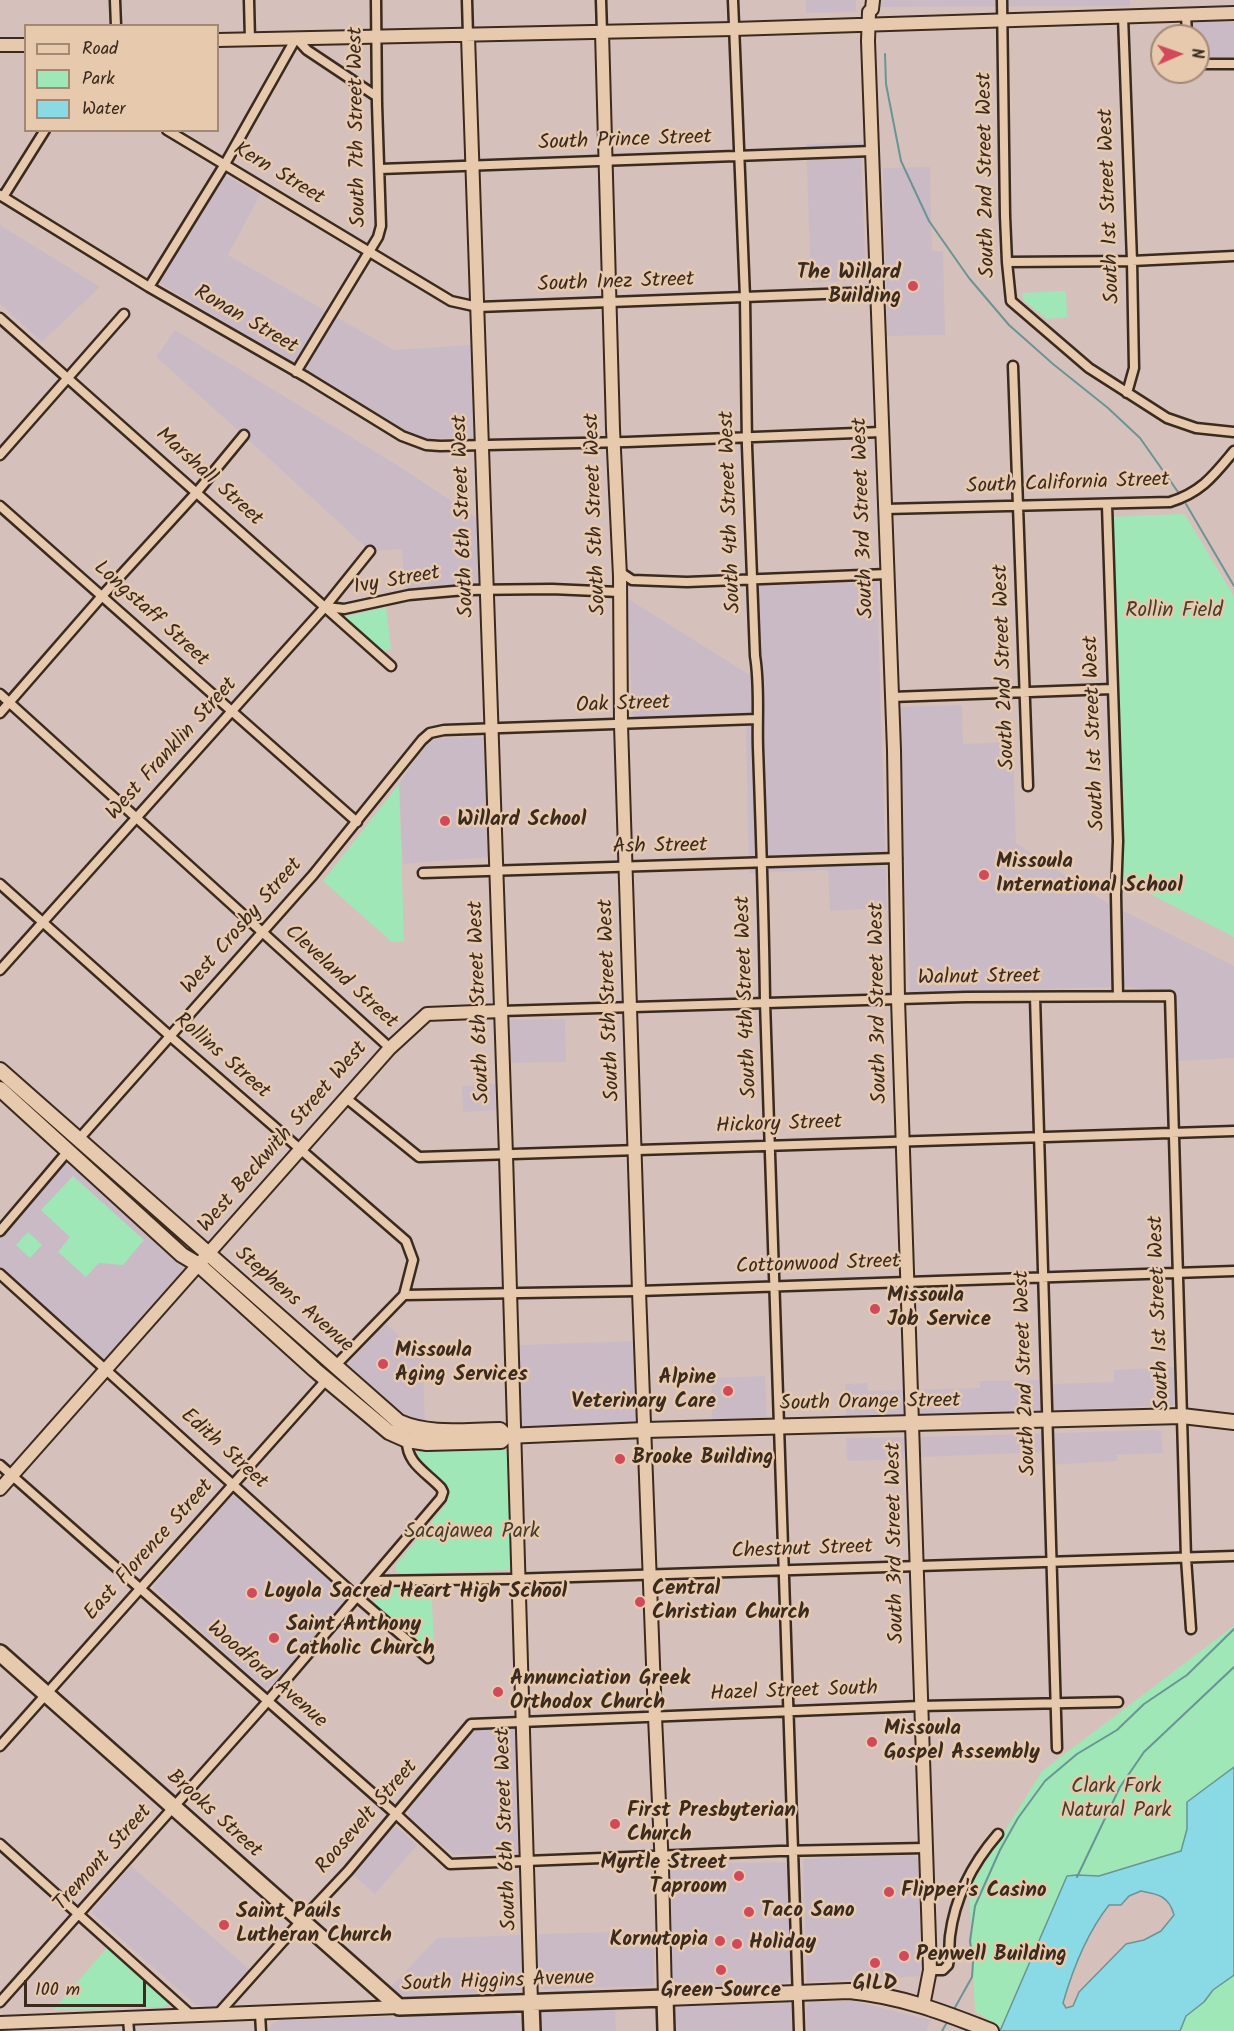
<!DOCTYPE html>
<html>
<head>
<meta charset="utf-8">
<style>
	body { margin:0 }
	#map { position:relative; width:1234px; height:2031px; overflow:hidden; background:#d6c0bb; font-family:Kalam,sans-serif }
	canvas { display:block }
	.legend { position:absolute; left:24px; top:24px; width:195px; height:108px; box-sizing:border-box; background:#e7c9ad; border:2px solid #a28974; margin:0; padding:8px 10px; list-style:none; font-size:18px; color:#3b2a1e }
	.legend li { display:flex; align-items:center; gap:12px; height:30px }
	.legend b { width:30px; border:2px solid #a28974 }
	.north { position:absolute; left:1150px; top:24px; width:60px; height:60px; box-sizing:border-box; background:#e7c9ad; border:2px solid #a28974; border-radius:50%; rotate:88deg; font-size:16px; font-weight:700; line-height:24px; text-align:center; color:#3b2a1e }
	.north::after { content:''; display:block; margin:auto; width:21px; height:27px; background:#d1495b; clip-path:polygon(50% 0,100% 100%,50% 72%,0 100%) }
	.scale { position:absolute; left:24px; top:1980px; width:122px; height:27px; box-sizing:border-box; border:3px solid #3b2a1e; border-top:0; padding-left:8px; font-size:18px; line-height:21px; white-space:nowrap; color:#3b2a1e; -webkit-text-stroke:4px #e7c9ad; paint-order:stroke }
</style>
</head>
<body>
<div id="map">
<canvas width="1234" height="2031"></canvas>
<ul class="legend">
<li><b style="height:8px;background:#e7c9ad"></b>Road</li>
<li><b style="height:16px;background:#9fe7b6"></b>Park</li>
<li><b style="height:16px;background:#8adae5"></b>Water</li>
</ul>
<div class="north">N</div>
<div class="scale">100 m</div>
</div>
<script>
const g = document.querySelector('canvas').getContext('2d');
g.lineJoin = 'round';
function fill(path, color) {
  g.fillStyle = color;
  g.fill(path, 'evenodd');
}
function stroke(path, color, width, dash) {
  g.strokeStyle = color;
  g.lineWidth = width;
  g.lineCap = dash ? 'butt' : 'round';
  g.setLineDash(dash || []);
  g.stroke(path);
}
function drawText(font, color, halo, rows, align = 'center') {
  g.font = font + ' Kalam,sans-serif';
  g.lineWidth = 5;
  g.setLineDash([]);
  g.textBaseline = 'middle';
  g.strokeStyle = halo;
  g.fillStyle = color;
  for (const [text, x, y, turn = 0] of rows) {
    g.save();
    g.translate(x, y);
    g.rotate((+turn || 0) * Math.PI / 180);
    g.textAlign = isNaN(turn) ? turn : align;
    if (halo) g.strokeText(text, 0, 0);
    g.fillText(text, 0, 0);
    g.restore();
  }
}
fill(new Path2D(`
	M806,0H856V12L806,13Z
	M879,0H1130V6L880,7Z
	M1234,21V59L1198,60V36H1180V22Z
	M861,142L866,280L811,282L806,144Z
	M930,167L932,251H943L945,335L887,336L883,168Z
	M223,174L260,195L228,255L394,350L472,345L475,438H425L403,429L159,283Z
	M0,225L100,287L42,342L0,304Z
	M175,330L397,465L477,518L479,581L472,584L405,590L402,549L370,551L240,432L156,357Z
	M877,582L887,908L830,911L828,870L749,873L746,726L633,722L627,598L761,682L758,586Z
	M962,705L963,744L1013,742L1016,843L1113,907L1114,987L910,993L898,707Z
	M486,737L490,857L403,864L399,784L416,758L429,743L440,738Z
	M1119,909L1234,966V1058L1177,1061L1173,1001L1169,993L1122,986Z
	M565,1019L566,1062L511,1063L510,1020Z
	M498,1084L499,1110L463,1112L462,1086Z
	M68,1151L199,1265L105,1368L0,1274V1231Z
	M385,1323L423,1358L425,1429L403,1424L342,1371Z
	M638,1341L641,1423L522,1428L519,1345Z
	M1174,1367L1175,1405L846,1420L845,1384L867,1383L868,1391L980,1388V1381L1052,1380V1384L1114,1382V1370Z
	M765,1376L767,1419H712L711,1378Z
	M1155,1430L1161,1431L1163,1453L1117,1455V1461L1048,1465L1047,1452L920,1457L919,1443L922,1437Z
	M909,1437L910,1459L847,1461L846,1438Z
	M235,1495L345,1590L349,1598L275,1682L264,1689L154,1588V1585L230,1497Z
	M517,1725L521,1853L454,1855L410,1819L408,1815L409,1809L478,1726Z
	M394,1827H397L417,1845L375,1894L351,1873Z
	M913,1855L918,1859L921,1976L807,1982L803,1859Z
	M785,1862L787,1865L792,1973L787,1983L677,1988L672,1985L668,1867L671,1864Z
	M131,1866L250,1970L220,2007L211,2009L196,2005L92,1913L93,1909Z
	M654,1931V1986L544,1989L538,1984V1934Z
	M524,1935L525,1984L521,1991L406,1996L399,1994L391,1987L437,1938Z
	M788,2001L792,2008L793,2031H673L672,2014L674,2008L678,2006Z
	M810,2001H853L931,2020L926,2031H807L806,2008Z
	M615,2008L616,2031H539L540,2012L544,2011Z
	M514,2013L522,2019L523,2031H269L272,2024L279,2020Z`), '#cabac5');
fill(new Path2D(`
	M1066,291L1067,317L1047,319L1023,300L1022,293Z
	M1180,514L1185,515L1234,596V937L1123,880L1111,517Z
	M386,607L391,649L383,651L344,617Z
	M399,784L404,941L392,942L323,881Z
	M0,1080L147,1209L145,1212L137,1207L0,1085Z
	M73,1176L144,1240L123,1265L99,1263L86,1277L58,1252L70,1237L41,1210Z
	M28,1232L42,1245L30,1258L16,1245Z
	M263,1308L393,1423L387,1424L378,1418L260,1313Z
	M504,1449L507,1453L512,1567L509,1570L401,1574L396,1571V1565L447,1503C452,1482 432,1472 418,1461L416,1458L417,1452Z
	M431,1584L434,1646L426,1647L375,1604L372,1593L375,1588L380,1586Z
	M1234,1626V1767L1187,1802V1829L1182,1851L1099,1876L1077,1875L1067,1877L1001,2028L975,2011L969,1889L1042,1771Z
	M107,1948L167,2001V2005L162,2007L53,2010Z
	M1234,1975V2031H1180L1186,2016L1204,2002L1213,1990Z`), '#9fe7b6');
const water = new Path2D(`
	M1234,1767V1975L1213,1990L1204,2002L1186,2016L1180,2031H1000L1067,1876L1077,1875L1099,1876L1181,1851L1187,1829V1802ZM1141,1891C1158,1894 1169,1896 1174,1915L1161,1931L1144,1940L1126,1944L1079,1992L1073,2006L1066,2008L1063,2003C1073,1968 1087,1933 1109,1905H1121L1129,1896Z`);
fill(water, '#8adae5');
stroke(water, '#6a9495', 1.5);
stroke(new Path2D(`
	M885,54L886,84L901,161L929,221L969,278L1009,325L1053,364L1108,408L1140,438L1178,492
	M1186,504L1234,586
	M1077,1877L1120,1787L1144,1752L1234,1667
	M953,2011L972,1977L973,1962L970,1941L975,1906L1000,1850L1018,1818L1045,1781L1077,1754L1117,1730L1144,1704L1187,1675L1234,1629
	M942,2031L949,2019`), '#6a9495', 2);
const street = new Path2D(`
	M115,0L116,26
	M249,0L250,40
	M467,0L468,36
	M601,0L602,32
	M733,0L745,297L747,446L755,656C760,686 757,717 758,748C761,833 764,917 765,1002L799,2031
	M1002,0L1005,216L1007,262L1011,301L1089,368L1167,418L1196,428L1234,432
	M1186,14L1187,36
	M1123,16L1132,261L1134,368L1127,393
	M1198,64H1234
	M167,130L451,301L478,307L877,292
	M380,169L872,151
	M0,195L149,287L306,377L402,436L426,445L440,446L627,442L881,432
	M3,197L45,130
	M1007,262L1132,261L1234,256
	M149,287L225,164L296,38L307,50L376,96
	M0,318L391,666
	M1013,366L1028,786
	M296,372L378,237L381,226L377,104L376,0
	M0,455L124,314
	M1107,505L1118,841L1116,895L1118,996
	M0,506L357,822
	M885,509L1170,502C1202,492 1214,475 1234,451
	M620,572L632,580L687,582L887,574
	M326,607L344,609L409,595L465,590L552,589L619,592
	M0,694L390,1048
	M892,697L1112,689
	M0,713L102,596L197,492L244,435
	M423,873L897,858
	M0,884L171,1037L406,1241L413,1260L404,1295L336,1365
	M0,970L325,607L370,551
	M1035,997L1057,1748
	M501,1011L966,997L1170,996L1186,1558L1191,1629
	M346,1098L419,1157L1234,1131
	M78,1140L313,875L422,740L430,733L444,730L757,719
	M0,1231L68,1151
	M0,1274L356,1596L428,1658
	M404,1295L639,1291L1234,1271
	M0,1465L396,1814L450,1864L779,1851L925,1848
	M372,1581L510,1579L1234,1556
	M0,1746L327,1379
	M0,1844L192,2016
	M930,1970H943L948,1965C950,1955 949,1945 950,1936C955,1896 972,1864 998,1834
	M0,2002L267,1702L441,1498L443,1492L441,1488C426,1472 406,1463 407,1440
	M218,2014L301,1921L348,1871L471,1724L920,1706L1118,1702
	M260,2014L261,2031
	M128,2019L129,2031`);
const secondary = new Path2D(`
	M873,0L872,9L869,12L868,41L894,750L898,999L930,1970L923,2006
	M602,32L613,429L620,576L621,725L639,1291L655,1717L662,1868L665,1998
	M468,36L506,1155L531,2003
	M218,40L733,29L1234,13
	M0,45H26
	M0,1489L390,1048L427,1014L501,1011
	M0,2023L399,2007`);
const primary = new Path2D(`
	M0,1070L399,1422C431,1436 466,1430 500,1430L506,1436
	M0,1089L182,1255L199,1265L315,1370L389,1432L407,1440L427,1443L501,1441L506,1436
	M506,1436L645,1430L1182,1416L1234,1422
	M665,1998L849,1991C901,1996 943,2012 991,2031`);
const highway = new Path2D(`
	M0,1653L399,2007L665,1998L666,2031
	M531,2003L532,2031`);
stroke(street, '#3b2a1e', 13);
stroke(secondary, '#3b2a1e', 16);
stroke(primary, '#3b2a1e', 18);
stroke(highway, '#3b2a1e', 20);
stroke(street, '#e7c9ad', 8);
stroke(secondary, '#e7c9ad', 12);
stroke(primary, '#e7c9ad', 14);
stroke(highway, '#e7c9ad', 15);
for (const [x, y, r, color] of [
	[913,286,6,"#d1495b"],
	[445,821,6,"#d1495b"],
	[984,875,6,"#d1495b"],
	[875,1309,6,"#d1495b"],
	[383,1364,6,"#d1495b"],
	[728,1391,6,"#d1495b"],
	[620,1459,6,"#d1495b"],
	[252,1593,6,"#d1495b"],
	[640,1602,6,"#d1495b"],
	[274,1638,6,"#d1495b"],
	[498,1692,6,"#d1495b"],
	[872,1742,6,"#d1495b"],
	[615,1824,6,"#d1495b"],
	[739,1876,6,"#d1495b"],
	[889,1892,6,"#d1495b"],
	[749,1912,6,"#d1495b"],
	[224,1925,6,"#d1495b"],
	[720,1941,6,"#d1495b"],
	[737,1944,6,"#d1495b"],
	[904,1956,6,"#d1495b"],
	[875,1963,6,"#d1495b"],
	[721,1970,6,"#d1495b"]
]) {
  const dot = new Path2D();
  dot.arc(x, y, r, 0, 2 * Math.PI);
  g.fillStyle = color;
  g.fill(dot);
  stroke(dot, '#e7c9ad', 2);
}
drawText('21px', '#3b2a1e', '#e7c9ad', [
	["South 7th Street West",359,127,-91],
	["South Prince Street",625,142,-2],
	["Kern Street",278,175,31],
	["South 2nd Street West",988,175,-91],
	["South 1st Street West",1111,206,-92],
	["South Inez Street",616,284,-2],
	["Ronan Street",245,321,30],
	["Marshall Street",208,478,42],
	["South California Street",1068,485,-2],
	["South 4th Street West",732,512,-92],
	["South 5th Street West",597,514,-92],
	["South 6th Street West",465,516,-92],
	["South 3rd Street West",865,518,-92],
	["Ivy Street",397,582,-10],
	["Longstaff Street",150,615,42],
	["South 2nd Street West",1006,667,-92],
	["Oak Street",623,706,-2],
	["South 1st Street West",1096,733,-92],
	["West Franklin Street",173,750,-48],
	["Ash Street",660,848,-1],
	["West Crosby Street",243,927,-49],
	["Cleveland Street",340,978,42],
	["Walnut Street",979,979,-1],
	["South 4th Street West",748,997,-92],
	["South 5th Street West",611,1000,-92],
	["South 6th Street West",481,1002,-92],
	["South 3rd Street West",880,1003,-91],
	["Rollins Street",221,1057,41],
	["Hickory Street",779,1126,-2],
	["West Beckwith Street West",284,1138,-49],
	["Cottonwood Street",818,1266,-2],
	["Stephens Avenue",293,1301,41],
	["South 1st Street West",1161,1313,-92],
	["South 2nd Street West",1027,1373,-92],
	["South Orange Street",870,1404,-1],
	["Edith Street",223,1450,42],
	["South 3rd Street West",897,1543,-91],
	["East Florence Street",150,1551,-48],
	["Chestnut Street",802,1551,-2],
	["Woodford Avenue",266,1676,41],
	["Hazel Street South",794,1693,-2],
	["Brooks Street",213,1815,42],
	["Roosevelt Street",368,1818,-49],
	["South 6th Street West",508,1829,-92],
	["Tremont Street",104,1859,-48],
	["South Higgins Avenue",498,1983,-2]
]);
drawText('bold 21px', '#3b2a1e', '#e7c9ad', [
	["The Willard",901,274,"right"],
	["Building",901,298,"right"],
	["Willard School",457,821],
	["Missoula",996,863],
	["International School",996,887],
	["Missoula",887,1297],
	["Job Service",887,1321],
	["Missoula",395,1352],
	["Aging Services",395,1376],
	["Alpine",716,1379,"right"],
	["Veterinary Care",716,1403,"right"],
	["Brooke Building",632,1459],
	["Central",652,1590],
	["Christian Church",652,1614],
	["Loyola Sacred Heart High School",264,1593],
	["Saint Anthony",286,1626],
	["Catholic Church",286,1650],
	["Annunciation Greek",510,1680],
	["Orthodox Church",510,1704],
	["Missoula",884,1730],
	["Gospel Assembly",884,1754],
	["First Presbyterian",627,1812],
	["Church",627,1836],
	["Myrtle Street",727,1864,"right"],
	["Taproom",727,1888,"right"],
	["Flipper's Casino",901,1892],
	["Taco Sano",761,1912],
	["Saint Pauls",236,1913],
	["Lutheran Church",236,1937],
	["Kornutopia",708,1941,"right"],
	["Holiday",749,1944],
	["Penwell Building",916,1956],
	["GILD",875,1985,"center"],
	["Green Source",721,1992,"center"]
], 'left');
drawText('21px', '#453d2d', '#e7c9ad', [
	["Rollin Field",1174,612],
	["Sacajawea Park",472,1533],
	["Clark Fork",1116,1788],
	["Natural Park",1116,1812]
]);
</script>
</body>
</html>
